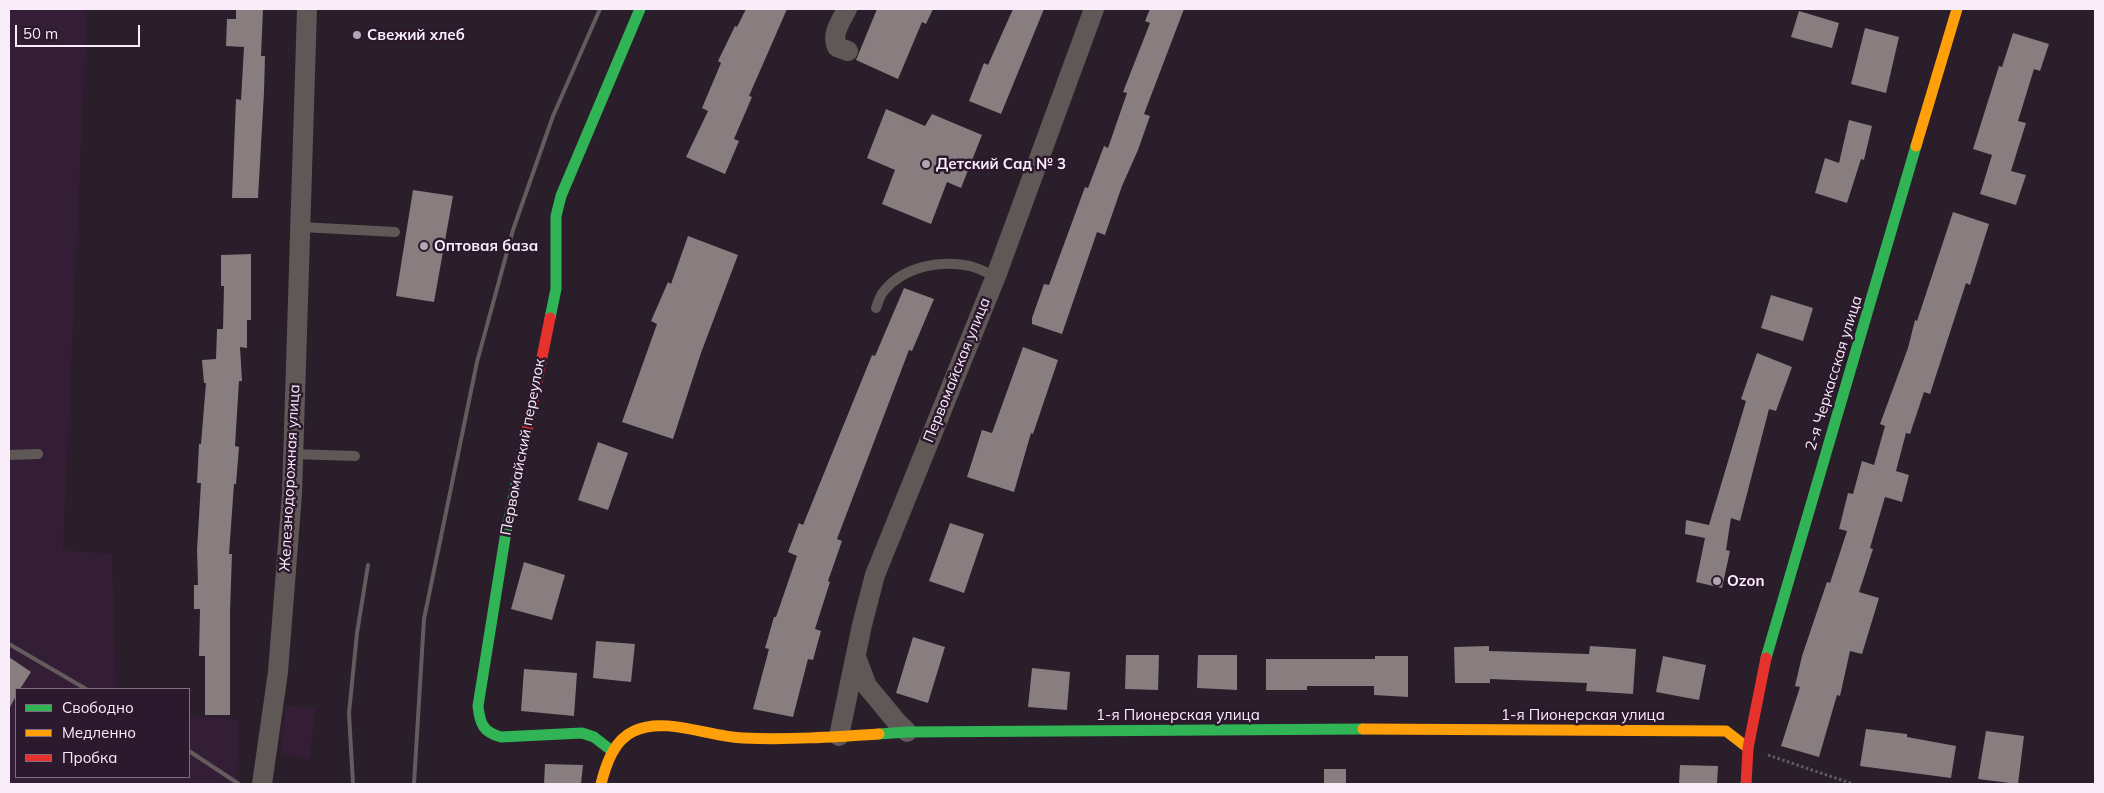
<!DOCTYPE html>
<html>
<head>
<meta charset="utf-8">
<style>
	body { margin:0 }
	#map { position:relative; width:2104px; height:793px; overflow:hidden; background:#291e29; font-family:Mulish,sans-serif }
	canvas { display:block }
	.frame { position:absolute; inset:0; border:10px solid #faedfa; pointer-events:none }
	.legend { position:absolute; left:15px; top:688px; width:175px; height:90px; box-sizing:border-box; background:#2d192d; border:1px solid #7f6e7f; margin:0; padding:6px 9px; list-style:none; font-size:15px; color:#faedfa }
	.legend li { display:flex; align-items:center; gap:10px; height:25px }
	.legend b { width:25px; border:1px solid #7f6e7f }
	.scale { position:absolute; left:15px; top:25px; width:125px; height:22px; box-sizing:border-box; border:2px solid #faedfa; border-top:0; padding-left:6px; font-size:15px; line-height:18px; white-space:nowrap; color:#faedfa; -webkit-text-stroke:4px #2d192d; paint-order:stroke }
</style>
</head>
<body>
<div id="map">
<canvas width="2104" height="793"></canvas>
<div class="frame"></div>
<ul class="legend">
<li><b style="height:6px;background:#30b455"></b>Свободно</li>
<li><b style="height:6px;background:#ff9f0a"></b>Медленно</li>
<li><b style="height:6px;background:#e5322d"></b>Пробка</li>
</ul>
<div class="scale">50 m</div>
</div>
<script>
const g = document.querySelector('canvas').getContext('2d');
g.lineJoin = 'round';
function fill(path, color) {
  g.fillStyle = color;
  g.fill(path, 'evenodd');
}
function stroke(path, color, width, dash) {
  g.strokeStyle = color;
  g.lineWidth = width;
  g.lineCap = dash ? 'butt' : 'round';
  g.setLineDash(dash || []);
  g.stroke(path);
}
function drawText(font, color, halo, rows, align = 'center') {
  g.font = font + ' Mulish,sans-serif';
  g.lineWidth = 5;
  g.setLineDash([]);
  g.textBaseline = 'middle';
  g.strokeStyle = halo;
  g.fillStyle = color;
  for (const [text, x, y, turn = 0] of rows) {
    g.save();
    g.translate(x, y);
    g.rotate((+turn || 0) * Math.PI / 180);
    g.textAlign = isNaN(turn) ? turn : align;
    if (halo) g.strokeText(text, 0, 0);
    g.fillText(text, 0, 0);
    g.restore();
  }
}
fill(new Path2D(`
	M9,9H87L63,550L112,554L116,689H16V777H189V716L239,720L236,784H9Z
	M286,705L315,708L310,758L281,755Z`), '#341e35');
fill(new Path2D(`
	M236,9H263L261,56H265L264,92L258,198H232L236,99L241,100L244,47L226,46L227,19H236Z
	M746,9H787L749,96L752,97L734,139L739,141L725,174L686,157L708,111L702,108L721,63L718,61L735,26L737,27Z
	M877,9H933L926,24L922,22L898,79L856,60Z
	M1013,9H1044L1001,114L969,101L984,63L988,65Z
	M1150,9H1184L1144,114L1150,116L1138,150L1122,186L1105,235L1097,232L1062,334L1032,324V318L1044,284L1049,285L1085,187L1088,188L1104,146L1108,148L1127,93L1123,92L1150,23L1145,21Z
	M1799,11L1839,23L1832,48L1791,37Z
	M1865,28L1899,37L1886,93L1851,84Z
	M2013,33L2049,44L2040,71L2034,69L2018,121L2026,123L2011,171L2026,175L2016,205L1980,194L1992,155L1973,149L1999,66L2002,67Z
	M886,109L925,126L932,114L982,135L961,188L947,182L931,224L882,204L895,170L867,158Z
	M1849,120L1872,126L1864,160L1861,159L1847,203L1815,193L1825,158L1839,163Z
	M413,190L453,196L434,302L396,296Z
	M1953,212L1989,224L1970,285L1966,283L1930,394L1924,392L1910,434L1906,433L1896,471L1909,475L1902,502L1885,497L1870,548L1873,549L1859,592L1879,598L1862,654L1850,651L1840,696L1837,695L1819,757L1781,746L1800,687L1795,686L1802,656L1827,582L1830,583L1847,531L1839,529L1848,493L1853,494L1862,461L1874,465L1885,426L1880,424L1908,348L1915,320L1917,321Z
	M688,236L738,255L701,353L673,439L622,422L657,324L651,321L668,282L671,284Z
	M251,254V320H247V348L240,347L242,381H239L235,446L239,447L236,484H234L229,554H232L230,612V715H205V656H199L200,609H194V585H198L197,550L201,483H197L199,444H201L206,383H204L202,360L216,359L217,329H223L224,286H221V255Z
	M904,288L934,299L912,351L909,350L837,539L842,541L828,581L830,582L815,629L821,631L813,660L808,659L793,717L753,709L769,649L765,648L774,617H776L797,556L788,552L799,523L803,525L872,355L875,356Z
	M1771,295L1813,308L1803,341L1761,328Z
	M1023,347L1058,360L1033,434L1031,433L1014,492L967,477L982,430L992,433Z
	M1757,353L1792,367L1776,411L1769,409L1740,521L1731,518L1726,550L1730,551L1722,588L1696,582L1705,538L1685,534L1686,520L1709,525L1746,401L1741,399Z
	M598,442L628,453L608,510L578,500Z
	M950,523L984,534L964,593L929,581Z
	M524,562L565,575L552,620L511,609Z
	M913,637L945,647L928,703L896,693Z
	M596,641L635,644L631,682L593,678Z
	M1489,646V651L1589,654L1590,646L1636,649L1633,694L1586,691L1587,683L1490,679V683H1455L1454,647Z
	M1126,655H1159L1158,690L1125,689Z
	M1198,655H1237V690L1197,688Z
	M1375,656H1408V697L1374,695V686H1307V690H1266V659H1375Z
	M1663,656L1706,665L1699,700L1656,692Z
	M9,657L31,672L20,689H16V696L9,709Z
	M1032,668L1070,672L1067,710L1028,707Z
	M524,669L577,673L574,716L521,711Z
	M1866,729L1907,734V737L1956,746L1951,778L1860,766Z
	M1986,731L2024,736L2018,784L1978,779Z
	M545,764L583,765L581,784H544Z
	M1680,765L1718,766L1717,784H1679Z
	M1324,769H1346V784H1324Z`), '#887d7f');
stroke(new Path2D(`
	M1768,755L1853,784`), '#635a5e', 3, [2.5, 2.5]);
stroke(new Path2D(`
	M301,227L395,232
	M876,308C878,303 880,295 884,291C904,266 940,260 970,266C978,268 987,273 996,276
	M293,454L355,456
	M9,455L38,454`), '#605856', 10);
stroke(new Path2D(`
	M847,9C841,21 831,34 837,47L848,51
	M856,657L867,686L896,721L907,732
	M839,736L862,625L875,575L996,276L1094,9
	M262,784L278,672L292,494L307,9`), '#605856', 20);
stroke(new Path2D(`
	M550,318L556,289V216L561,196L640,9
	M520,465L505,538L478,706C480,724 483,732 501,737L582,733L594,737L612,751
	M1766,658L1916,146
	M879,734L907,732L1363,729`), '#30b455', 11);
stroke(new Path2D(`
	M1916,146L1957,9
	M1363,729L1726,731L1748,748
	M601,784C606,764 614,740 634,731C665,716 710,737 743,738C788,740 834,737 879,734`), '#ff9f0a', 11);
stroke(new Path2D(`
	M520,465L550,318
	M1746,784L1748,748L1766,658`), '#e5322d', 11);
stroke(new Path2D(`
	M9,644L86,689
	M189,751L239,784
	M353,784L349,713L357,633L368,565
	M414,784L424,619L477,362L513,230L553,116L600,9`), '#645b5f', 4);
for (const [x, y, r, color] of [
	[357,35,5,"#b1a5b1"],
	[926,164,5,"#b1a5b1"],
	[424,246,5,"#b1a5b1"],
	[1717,581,5,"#b1a5b1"]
]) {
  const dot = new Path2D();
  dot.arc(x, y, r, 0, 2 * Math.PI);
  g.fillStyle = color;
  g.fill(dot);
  stroke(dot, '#2d192d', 2);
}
drawText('bold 15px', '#faedfa', '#2d192d', [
	["Свежий хлеб",367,35],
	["Детский Сад № 3",936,164],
	["Оптовая база",434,246],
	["Ozon",1727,581]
], 'left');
drawText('15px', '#faedfa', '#2d192d', [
	["Первомайская улица",957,370,-68],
	["2-я Черкасская улица",1834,373,-73],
	["Первомайский переулок",523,447,-79],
	["Железнодорожная улица",290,478,-87],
	["1-я Пионерская улица",1178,715],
	["1-я Пионерская улица",1583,715]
]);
</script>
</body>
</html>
